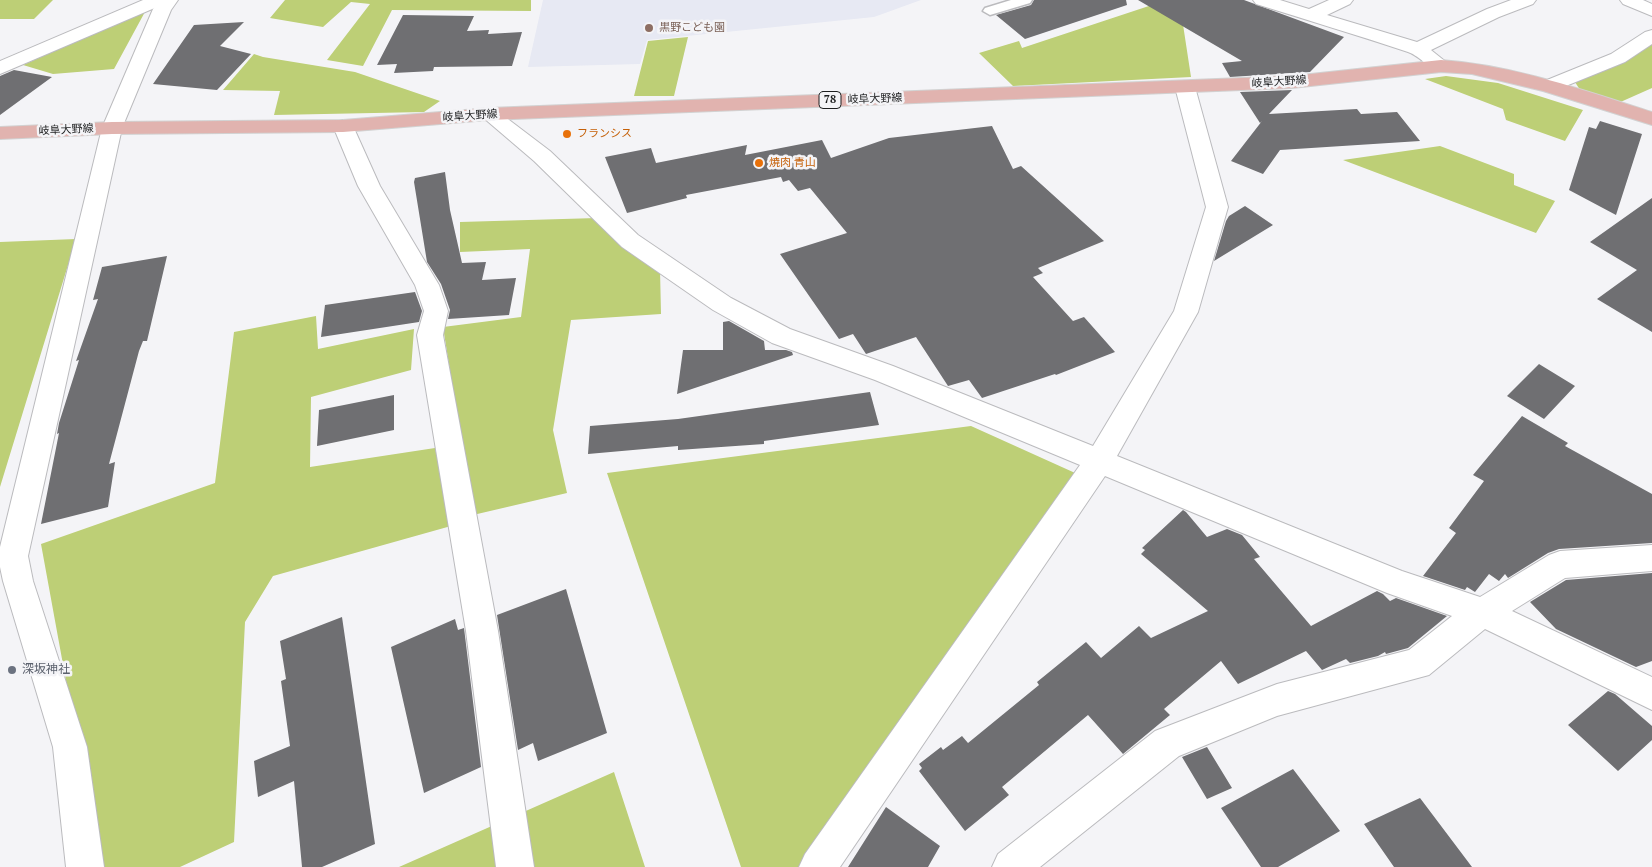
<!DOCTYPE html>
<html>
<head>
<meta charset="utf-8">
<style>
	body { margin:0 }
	canvas { display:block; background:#f4f4f7 }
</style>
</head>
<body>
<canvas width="1652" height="867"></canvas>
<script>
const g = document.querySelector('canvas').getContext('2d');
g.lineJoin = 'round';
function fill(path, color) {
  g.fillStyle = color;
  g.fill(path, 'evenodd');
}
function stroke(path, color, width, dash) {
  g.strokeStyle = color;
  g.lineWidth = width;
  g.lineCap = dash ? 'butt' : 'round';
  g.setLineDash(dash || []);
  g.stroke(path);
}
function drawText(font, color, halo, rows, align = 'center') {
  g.font = font + ' "PT Serif","Noto Sans JP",serif';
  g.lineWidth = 5;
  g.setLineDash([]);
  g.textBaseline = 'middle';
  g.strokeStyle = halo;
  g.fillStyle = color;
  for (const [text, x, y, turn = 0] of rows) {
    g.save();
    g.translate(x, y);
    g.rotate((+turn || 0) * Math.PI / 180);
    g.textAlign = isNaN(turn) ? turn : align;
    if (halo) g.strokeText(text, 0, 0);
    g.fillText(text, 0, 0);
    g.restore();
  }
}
fill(new Path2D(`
	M543,0H921L874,17L647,40L640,64L528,67Z`), '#e7e9f3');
fill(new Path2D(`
	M0,0H53L34,19H0Z
	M285,0H531V11L392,10L363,66L327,60L370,4L351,2L323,27L270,18Z
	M1161,2L1182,18L1191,77L1013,86L979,53L1019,41L1022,48Z
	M146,10L114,69L53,74L23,65Z
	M688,37L674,96H634L648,41Z
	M1652,44V88L1616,104L1580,90L1575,82Z
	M254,54L263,57L355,72L440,101L424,112L274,115L280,91L223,90Z
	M1446,76L1498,83L1583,110L1565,141L1506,120L1503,109L1425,79Z
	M1440,146L1514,174V185L1555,201L1536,233L1343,160Z
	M597,218L660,269L661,314L571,320L553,430L567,493L473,515L443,327L521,317L530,249L460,252V222Z
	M76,239L0,487V242Z
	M316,316L318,349L414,329L411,370L311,397L310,467L435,448L451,526L273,576L245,622L234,842L180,867H100L41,544L215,483L234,332Z
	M971,426L1084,477L806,867H741L607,473Z
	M614,772L645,867H399Z`), '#bdcf76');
fill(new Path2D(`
	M1034,0H1126L1127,5L1025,39L996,15L1031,5Z
	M1138,0H1244L1344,37L1310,72L1230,77L1222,63L1242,61Z
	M403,15L474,16L467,31L489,30L488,34L522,32L512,66L434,67L433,71L394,73L397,64L377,65Z
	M244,22L220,46L251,54L217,90L153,84L194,25Z
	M14,70L52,77L0,115V76Z
	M1292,90L1269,114L1357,109L1361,114L1397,112L1420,141L1280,150L1263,174L1231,161L1262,121L1260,123L1240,92Z
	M1600,121L1642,134L1616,215L1569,190L1589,127L1596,129Z
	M992,126L1013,169L1021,166L1104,241L1038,268L1043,273L1033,277L1073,321L1084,317L1115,352L1056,375L1055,374L982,398L969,380L948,386L916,337L866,354L853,334L839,339L780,254L847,233L810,188L798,191L789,180L783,182L781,177L686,195L687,198L627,213L605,157L651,148L656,163L747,145L745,155L822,140L831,158L889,138Z
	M445,172L450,210L462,263L486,262L482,280L516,278L509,315L448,319L450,310L441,284L427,262L414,182L415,178Z
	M1652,198V332L1597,299L1637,270L1590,242Z
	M1245,206L1273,225L1214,261L1226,221L1229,216Z
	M167,256L147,341H143L139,351L109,464L115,462L108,507L41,524L59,433L57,434L59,423L79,360L76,361L98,299L93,300L102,267Z
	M415,292L422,311L419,322L321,337L325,305Z
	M729,321L764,341L765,350H786L792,352L793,355L677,394L683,350H723V322Z
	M1539,364L1575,386L1544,419L1507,396Z
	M870,392L879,425L764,441V444L678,450V446L588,454L590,426L678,419Z
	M394,395V430L317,446L319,410Z
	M1522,416L1568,443L1565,446L1652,494V543L1559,549L1548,553L1508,578L1505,574L1499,581L1489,574L1475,592L1467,587L1465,590L1423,576L1456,533L1449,528L1484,481L1473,475Z
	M1183,510L1186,512L1207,537L1227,529L1242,535L1260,557L1254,559L1311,626L1377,591L1383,594L1390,601L1396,598L1447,616L1408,648L1386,654L1385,652L1378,656L1350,663L1346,659L1322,670L1306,651L1238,684L1221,661L1164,709L1170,715L1123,754L1088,715L1002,787L1009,795L965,831L919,771L922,768L919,764L941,747L943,750L962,736L968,743L1039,685L1037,682L1086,642L1101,658L1139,626L1151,638L1208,611L1141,554L1145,550L1142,548Z
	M1652,573V661L1636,667L1556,629L1530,602L1566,580Z
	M566,589L607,733L538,761L533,743L518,750L497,615Z
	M342,617L375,844L322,867H302L294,781L258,797L254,761L290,746L281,681L286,679L280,641Z
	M455,619L458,630L464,628L481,767L424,793L391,647Z
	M1608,691L1615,694L1652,726V740L1618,771L1568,725Z
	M1207,747L1232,788L1207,799L1182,757Z
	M1293,769L1340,831L1278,867H1261L1221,808Z
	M1420,798L1472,867H1394L1364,824Z
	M886,807L940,846L928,867H848Z`), '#6f6f72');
const service = new Path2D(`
	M1011,0H1032L1030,3L990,15L983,11L985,8Z`);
const minor = new Path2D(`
	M143,0H167L164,4L0,74V61Z
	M1253,0H1280L1309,9L1329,0H1353L1350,4L1327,15L1417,42L1487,9L1511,0H1536L1533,4L1499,17L1431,50L1451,66L1448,70C1430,74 1423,57 1408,52C1357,35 1307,20 1256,4Z
	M1620,0H1643L1652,4V16L1623,4Z
	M1652,30V44L1625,62L1556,90L1549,92L1542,90L1539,86L1542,82L1611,54L1645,32Z
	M1185,81L1192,83L1195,87L1228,207L1198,312L1117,456L1402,571L1480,597L1549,555L1560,551L1652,545V571L1565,578L1512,611L1652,677V710L1485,629L1429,675L1277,716L1179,756L1040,867H992L998,854L1155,731L1277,684L1409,650L1452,616L1387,593L1105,476L840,867H799L805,854L1080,465L875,380L772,343L713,310L622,247L534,161L479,114L482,110L489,108L496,110L550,151L638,235L731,298L790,329L893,366L1093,446L1174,311L1206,207L1175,87L1178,83Z
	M343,120L350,122L353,126L380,186L439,285L448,311L443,335L498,631L534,867H496L466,631L417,335L424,311L415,285L358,186L333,126L336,122Z
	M112,122L119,124L122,128L28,556L33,581L87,747L104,867H66L53,747L3,581L0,567V547L102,128L105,124Z`);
const tertiary = new Path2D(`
	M160,0H178L171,10L122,128L119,132L112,134L105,132L102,128L153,9Z`);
const primary = new Path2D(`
	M1441,60C1513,65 1583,90 1652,112V125L1543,91L1472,74L1441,72L1292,88L489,120L343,132L112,134L0,139V127L112,122L343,120L489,108L1292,76Z`);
stroke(service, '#bbbbbe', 3);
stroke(minor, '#bbbbbe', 2);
stroke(tertiary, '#bbbbbe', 2);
stroke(primary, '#d2d2d2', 2);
fill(service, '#fff');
fill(minor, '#fff');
fill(tertiary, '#fff');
fill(primary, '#e1b3af');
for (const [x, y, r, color] of [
	[649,28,5,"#8d6e63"],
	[567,134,5,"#e8710a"],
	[759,163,5,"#e8710a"],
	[12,670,5,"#6b7280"]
]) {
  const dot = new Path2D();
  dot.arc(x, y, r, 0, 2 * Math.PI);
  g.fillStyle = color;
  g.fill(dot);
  stroke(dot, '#f4f4f7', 2);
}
drawText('11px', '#785e54', '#f4f4f7', [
	["黒野こども園",659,28]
], 'left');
drawText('11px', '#1e1f20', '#f4f4f7', [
	["岐阜大野線",1279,82,-4],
	["岐阜大野線",875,99,-2],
	["岐阜大野線",470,116,-4],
	["岐阜大野線",66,130,-3]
]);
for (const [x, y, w] of [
	[830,100,22]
]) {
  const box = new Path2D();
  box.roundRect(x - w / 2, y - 8.5, w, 17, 4);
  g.fillStyle = '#f4f4f7';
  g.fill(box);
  stroke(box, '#1e1f20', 1);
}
drawText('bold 11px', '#1e1f20', null, [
	["78",830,100]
]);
drawText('11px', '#c56008', '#f4f4f7', [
	["フランシス",577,134],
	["焼肉 青山",769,163]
], 'left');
drawText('12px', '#5b616d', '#f4f4f7', [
	["深坂神社",22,670]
], 'left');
</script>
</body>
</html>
